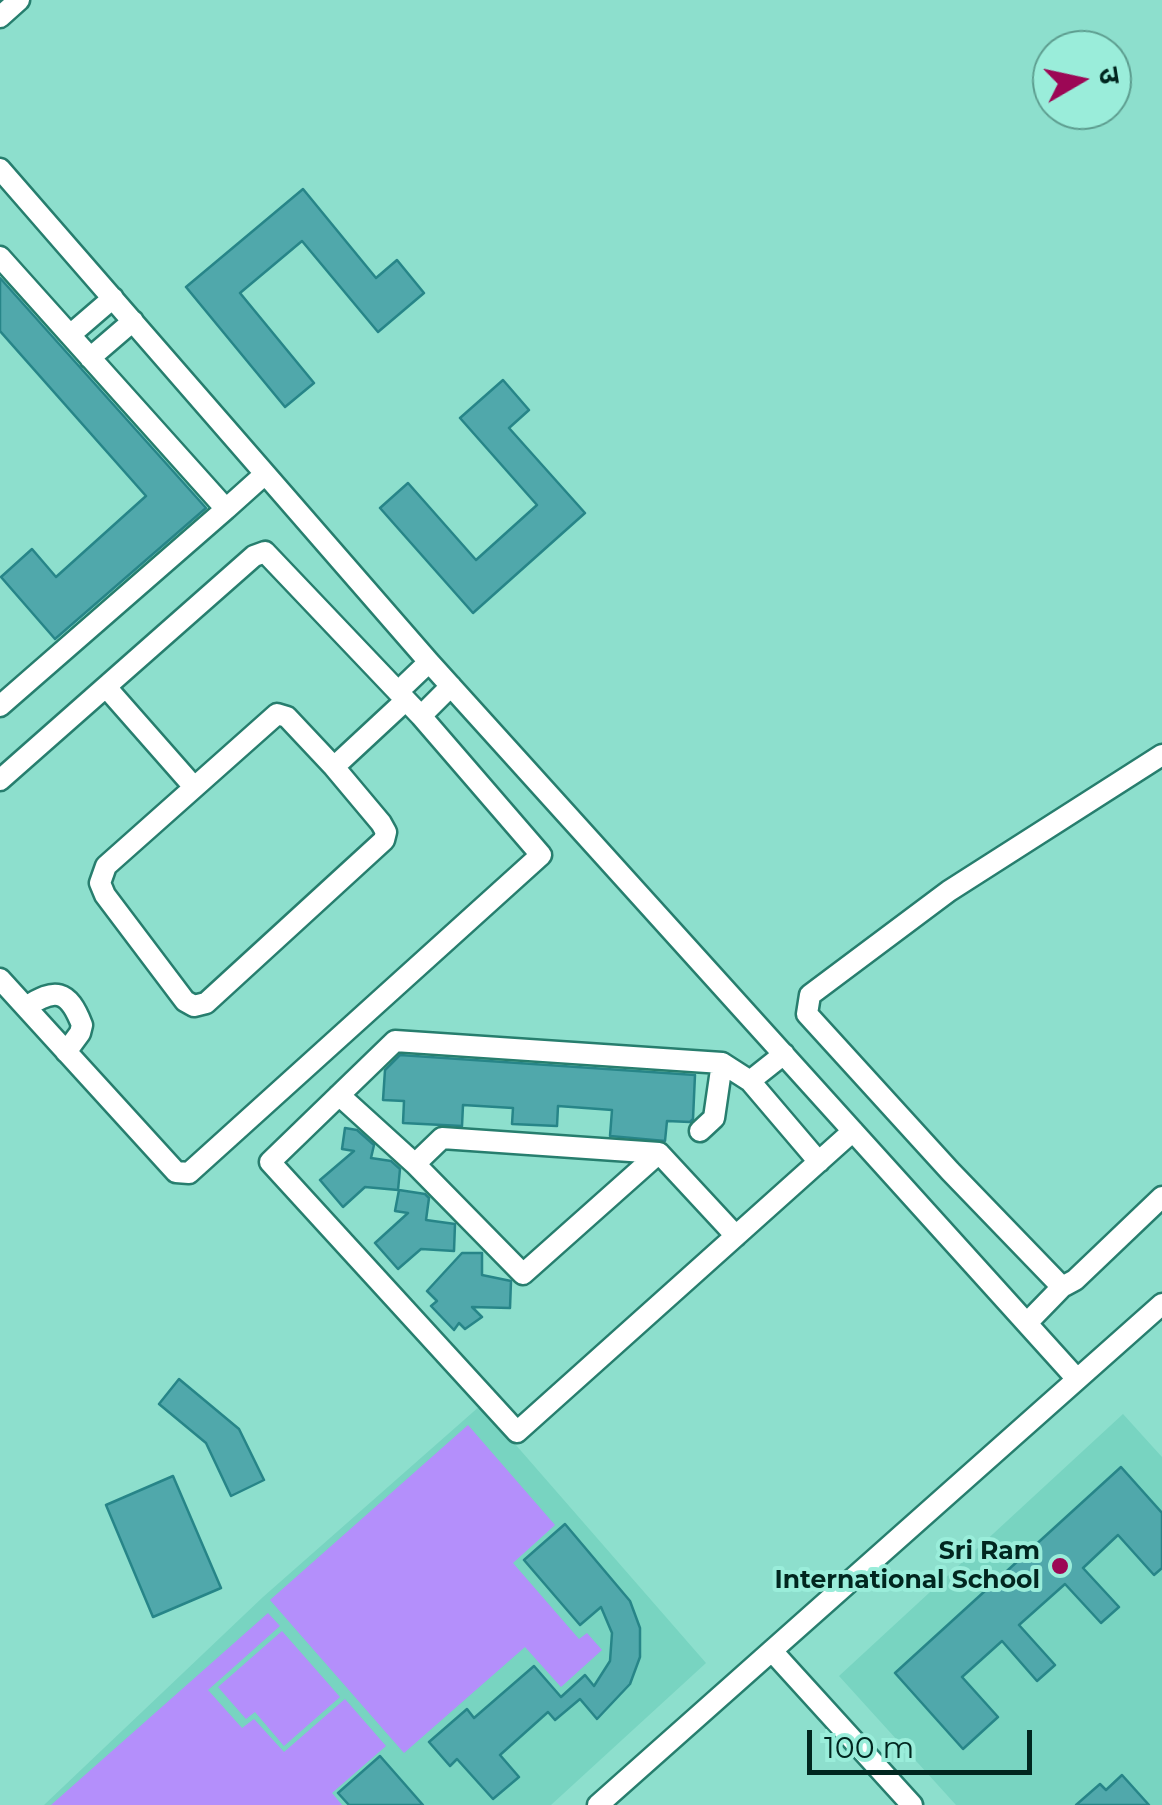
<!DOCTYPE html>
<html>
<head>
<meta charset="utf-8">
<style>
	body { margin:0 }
	#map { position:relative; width:1162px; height:1805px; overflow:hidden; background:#8ddfcd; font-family:Montserrat,"Noto Sans Devanagari",sans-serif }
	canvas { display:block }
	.north { position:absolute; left:1032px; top:30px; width:100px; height:100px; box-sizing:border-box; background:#9aedda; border:2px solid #5d9d8f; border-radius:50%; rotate:81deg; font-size:28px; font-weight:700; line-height:40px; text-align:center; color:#01261f }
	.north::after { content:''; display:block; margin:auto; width:35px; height:45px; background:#9c0755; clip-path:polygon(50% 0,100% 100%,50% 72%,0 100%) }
	.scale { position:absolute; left:807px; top:1730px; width:225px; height:45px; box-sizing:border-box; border:5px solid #01261f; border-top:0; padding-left:12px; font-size:30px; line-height:35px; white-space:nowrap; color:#01261f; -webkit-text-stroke:8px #9aedda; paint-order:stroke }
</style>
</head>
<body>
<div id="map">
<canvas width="1162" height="1805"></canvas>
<div class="north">उ</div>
<div class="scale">100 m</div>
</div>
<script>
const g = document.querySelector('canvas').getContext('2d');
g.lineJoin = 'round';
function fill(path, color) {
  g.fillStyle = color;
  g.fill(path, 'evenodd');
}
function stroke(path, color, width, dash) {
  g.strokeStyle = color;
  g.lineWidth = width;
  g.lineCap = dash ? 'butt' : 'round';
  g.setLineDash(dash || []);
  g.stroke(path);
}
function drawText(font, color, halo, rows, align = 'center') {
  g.font = font + ' Montserrat,sans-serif';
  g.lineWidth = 8;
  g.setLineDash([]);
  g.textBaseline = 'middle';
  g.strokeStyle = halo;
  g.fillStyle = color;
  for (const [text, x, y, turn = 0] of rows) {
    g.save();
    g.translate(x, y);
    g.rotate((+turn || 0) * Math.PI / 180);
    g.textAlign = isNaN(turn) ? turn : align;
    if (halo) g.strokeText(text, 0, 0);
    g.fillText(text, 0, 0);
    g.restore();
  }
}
fill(new Path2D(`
	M481,1405L706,1663L551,1805H44L263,1597Z
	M1123,1414L1162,1457V1805H956L839,1676Z`), '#78d4c1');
fill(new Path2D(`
	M468,1425L555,1525L513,1563L579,1639L587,1633L602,1650L561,1687L525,1647L404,1753L270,1600Z
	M268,1613L280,1626L208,1690L242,1728L254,1719L284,1752L345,1699L386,1746L332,1793L342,1805H51Z
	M282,1631L340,1697L284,1746L255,1712L246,1719L218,1687Z`), '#b48ffb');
const building = new Path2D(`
	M303,189L376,278L397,260L424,293L378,332L302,241L240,293L314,383L285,407L186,287Z
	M0,278L206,508L55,639L1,577L32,549L56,577L146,496L0,331Z
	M503,380L529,410L509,428L585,513L473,613L380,508L408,483L476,560L537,505L460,418Z
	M400,1055L695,1075L693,1119L690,1122L667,1121L665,1141L610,1136L612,1110L558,1106L557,1126L512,1124L513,1108L463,1105L462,1126L403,1123L404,1101L383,1100L385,1070Z
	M345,1128L357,1130L374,1145L371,1158L391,1161L400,1169L398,1190L365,1187L343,1207L320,1180L354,1151L342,1149Z
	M399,1190L425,1194L429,1198L426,1220L455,1224L454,1251L421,1249L398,1269L375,1243L408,1213L395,1211Z
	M462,1253H482V1275L511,1281L510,1308L472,1307L482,1317L465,1329L459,1323L454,1330L431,1306L437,1301L427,1291Z
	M179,1379L239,1429L264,1480L231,1496L206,1443L159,1404Z
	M1121,1467L1162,1513V1568L1154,1575L1118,1535L1083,1568L1119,1607L1101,1623L1065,1584L1019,1625L1055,1665L1037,1681L1002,1641L962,1677L998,1717L963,1749L895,1673Z
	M173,1476L221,1588L153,1617L106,1505Z
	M565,1524L630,1601L640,1628V1657L630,1684L597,1719L580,1699L555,1720L548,1712L500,1755L519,1777L493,1799L457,1759L450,1766L429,1742L467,1709L474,1718L534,1666L561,1697L585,1675L594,1686L610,1661L612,1633L601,1607L580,1625L524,1560Z
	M380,1756L423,1805H349L338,1793Z
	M1122,1775L1149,1805H1076L1100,1784L1106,1790Z`);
fill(building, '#50a8ab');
stroke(building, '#278588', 2.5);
const minor = new Path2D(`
	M0,17L19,0
	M0,169L429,662L1077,1379
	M0,257L226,509L0,706
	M70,335L113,298
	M90,358L133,321
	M226,509L265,474
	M406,684L429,662
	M106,687L194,787
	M421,716L451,686
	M1162,755L949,891L810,995L807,1014L950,1171L1062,1287L1075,1280L1162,1197
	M334,767L287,717L277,714L106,866L100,883L105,895L185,1001L194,1006L206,1003L384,840L386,832L381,823L334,767L405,701
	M0,780L254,556L265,552L421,716L541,855L189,1173L176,1172L0,979
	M26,1007C55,988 68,989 82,1025L80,1033L66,1052
	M784,1054L750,1081L722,1063L395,1041L270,1162L517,1432L853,1131
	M750,1081L819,1162
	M339,1095L415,1164L442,1138L659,1153L736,1236
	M700,1131L714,1118L722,1063
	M415,1164L523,1274L659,1153
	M1027,1323L1062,1287
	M772,1651L912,1805
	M598,1805L1162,1304`);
stroke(minor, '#277e6e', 25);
stroke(minor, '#fff', 20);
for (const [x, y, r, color] of [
	[1060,1566,10,"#9c0755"]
]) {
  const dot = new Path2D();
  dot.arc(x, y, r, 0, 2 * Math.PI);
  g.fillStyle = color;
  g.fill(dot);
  stroke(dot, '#9aedda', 4);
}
drawText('bold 25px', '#01261f', '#9aedda', [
	["Sri Ram",1040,1552],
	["International School",1040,1581]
], 'right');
</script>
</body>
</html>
